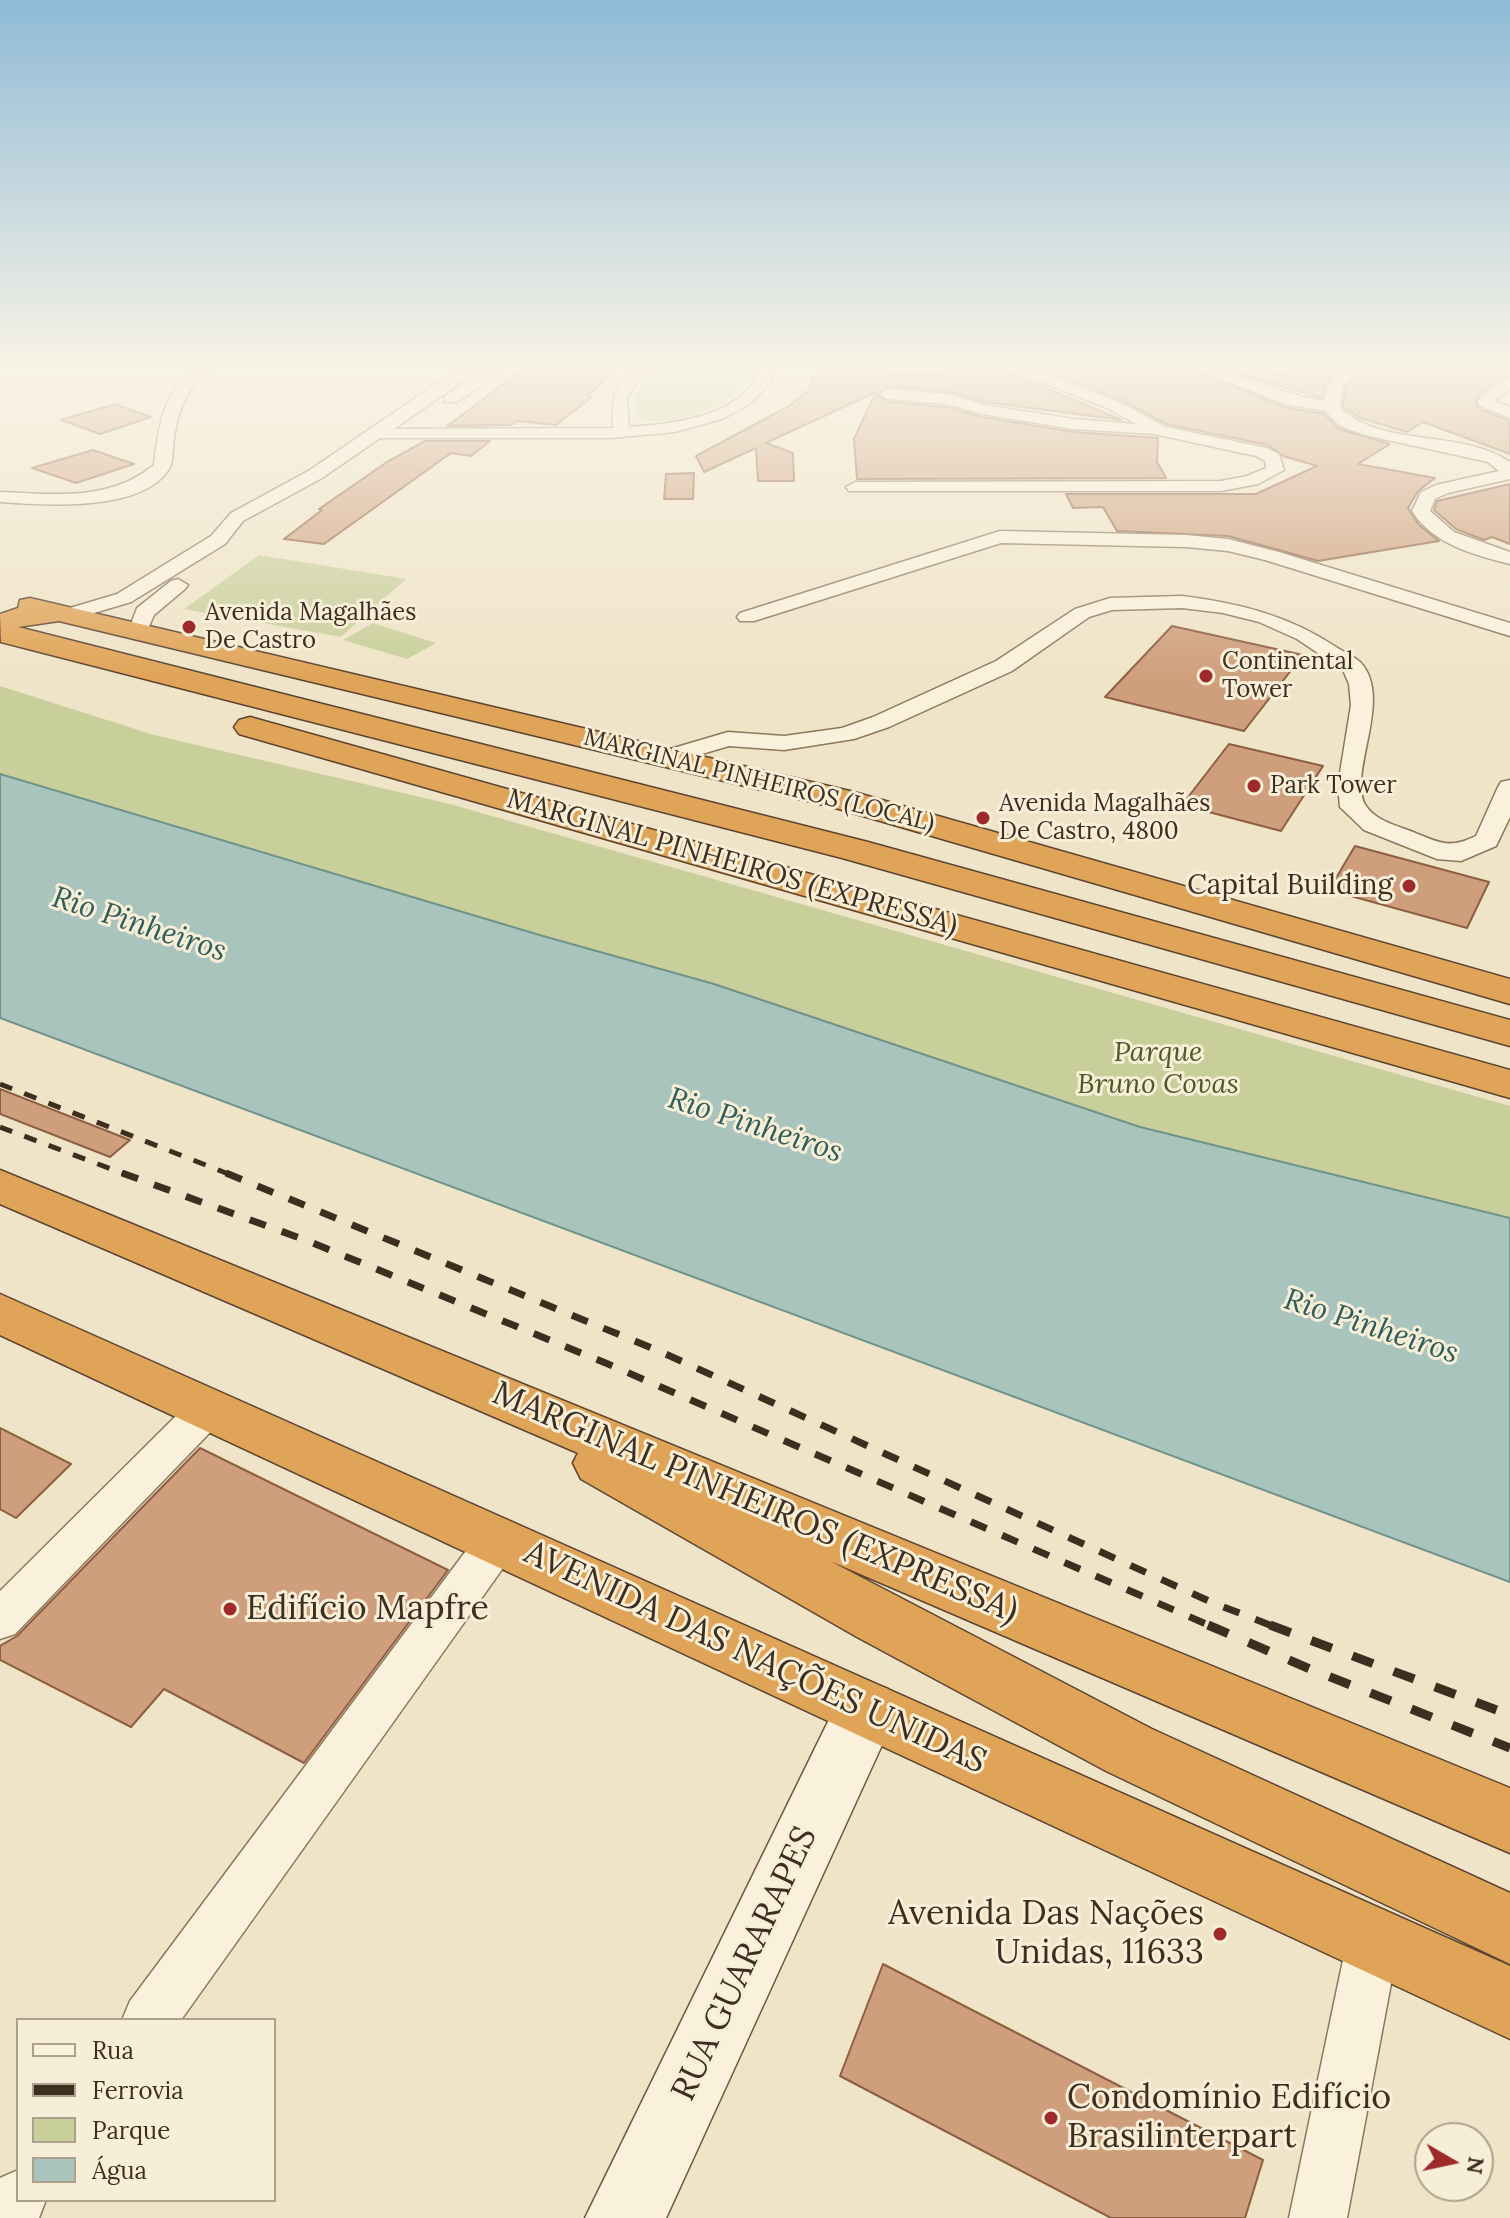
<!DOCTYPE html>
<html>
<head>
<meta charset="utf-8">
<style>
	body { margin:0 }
	#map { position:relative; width:1510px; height:2218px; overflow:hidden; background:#f0e4c8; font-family:Lora,serif }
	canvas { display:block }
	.legend { position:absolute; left:16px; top:2018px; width:260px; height:184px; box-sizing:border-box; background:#f7eed8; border:2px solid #ada18e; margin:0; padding:10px 14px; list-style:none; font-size:24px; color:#3d2e20 }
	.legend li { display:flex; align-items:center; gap:16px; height:40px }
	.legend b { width:40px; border:2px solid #ada18e }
	.north { position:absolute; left:1414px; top:2122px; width:80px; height:80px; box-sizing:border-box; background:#f7eed8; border:2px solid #ada18e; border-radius:50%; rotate:99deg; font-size:22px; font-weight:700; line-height:32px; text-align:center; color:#3d2e20 }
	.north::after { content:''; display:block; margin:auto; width:28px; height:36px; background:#9e2a2b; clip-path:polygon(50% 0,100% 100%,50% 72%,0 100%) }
</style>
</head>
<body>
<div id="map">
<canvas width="1510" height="2218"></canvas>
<ul class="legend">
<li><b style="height:10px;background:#faf1dc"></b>Rua</li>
<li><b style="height:10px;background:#3d2e20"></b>Ferrovia</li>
<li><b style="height:22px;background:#c9cf9b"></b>Parque</li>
<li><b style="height:22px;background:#a9c4bc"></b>Água</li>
</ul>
<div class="north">N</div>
</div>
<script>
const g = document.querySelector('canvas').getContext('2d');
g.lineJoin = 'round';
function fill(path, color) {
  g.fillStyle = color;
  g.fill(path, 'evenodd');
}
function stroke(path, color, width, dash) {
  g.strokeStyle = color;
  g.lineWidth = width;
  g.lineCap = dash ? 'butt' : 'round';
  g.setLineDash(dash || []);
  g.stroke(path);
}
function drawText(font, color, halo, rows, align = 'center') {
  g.font = font + ' Lora,serif';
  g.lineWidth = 6;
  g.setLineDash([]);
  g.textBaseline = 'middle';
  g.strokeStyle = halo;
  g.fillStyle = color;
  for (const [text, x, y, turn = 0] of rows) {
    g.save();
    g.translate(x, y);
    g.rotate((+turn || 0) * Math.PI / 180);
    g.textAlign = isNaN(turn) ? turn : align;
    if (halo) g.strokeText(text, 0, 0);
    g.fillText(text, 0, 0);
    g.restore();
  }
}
fill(new Path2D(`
	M665,368H752C746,404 671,429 640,419C623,398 647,378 665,368Z
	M259,555L406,579L341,637L184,609Z
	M373,623L436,643L407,659L343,640Z
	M0,686L154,735L450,804L1510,1106V1218L1140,1127L714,984L543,936L0,774Z`), '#c9cf9b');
const water = new Path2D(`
	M0,774L543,936L714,984L1140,1127L1510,1218V1582L0,1018Z`);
fill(water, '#a9c4bc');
stroke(water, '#6f938a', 2);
const building = new Path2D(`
	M525,368H618L587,396L592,397L556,425L517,421L511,425L447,426Z
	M827,368L938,375L957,368L1005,371L1122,420L985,402L948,391L888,386L877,395L888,402L946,407L982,417L1074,432L1158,438L1157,462L1166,478L857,479L854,439L876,392L766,443L793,453L794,481H758L756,448L704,472L696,456L789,406L808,391L814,376L827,377Z
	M1052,368H1189L1284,407L1324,414L1339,429L1390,444L1358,464L1435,478L1418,491L1408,508L1419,525L1439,541L1318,561L1228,536L1117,531L1103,507L1073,508L1066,494H1256L1317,466L1283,456L1268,445L1166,424L1118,398L1042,370Z
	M1219,368H1264L1283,375L1288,368H1338L1325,386L1322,398Z
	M1362,368H1510V375L1479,393L1475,402L1479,409L1510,421V454L1423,422L1407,432L1360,418L1343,407L1345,389Z
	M115,404L151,417L100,434L61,420Z
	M425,441H490L471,456L451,453L324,544L284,539L322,510L319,509L387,462Z
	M93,450L134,464L76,483L32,468Z
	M694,473L693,499H664L666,474Z
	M1510,484V544L1492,537L1484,540L1456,529L1434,510L1437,501Z
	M1172,626L1303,655L1244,731L1105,697Z
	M1229,744L1323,766L1281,831L1182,805Z
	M1355,846L1489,882L1467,928L1329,890Z
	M0,1089L130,1140L110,1157L0,1114Z
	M0,1428L71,1464L16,1518L0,1509Z
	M200,1448L448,1570L304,1763L164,1689L131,1727L0,1660V1646L17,1636Z
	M883,1964L1263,2160L1245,2218H1111L840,2076Z`);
fill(building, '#cf9f7d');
stroke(building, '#8d5f41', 2);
const street = new Path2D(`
	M197,368H215C211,373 206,375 201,379C183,393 177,418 174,439C172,448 174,462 169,469C141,513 44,505 0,502V492C54,494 109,502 154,465C158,430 163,388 197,368Z
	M459,368H475L453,388L394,429L613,428C611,395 616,368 655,368L639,380L627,397L629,427C673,424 744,417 760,368H774L771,381L750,404L722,419L675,432L611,438H380L322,478L243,521L225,544L131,602L67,621L57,615L60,611L117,594L211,536L231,513L310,470Z
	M489,368H507L457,402H445V396Z
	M1006,368H1027L1117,401L1166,427L1267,448L1279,454L1284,470L1258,484L1221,491H849L846,487L855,482L1221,481L1247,476L1266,468L1265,461L1256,456L1154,434L1074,429L982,414L947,404L888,399L880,394L888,389L948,394L984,405L1074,419L1136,424L1105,407Z
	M1192,368C1236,368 1279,395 1324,401L1327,388L1340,370L1359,368L1342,388L1340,408C1385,449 1460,428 1510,462V479L1448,493L1435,499L1430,511L1454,532L1510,552V564C1473,555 1433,544 1412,511L1421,492L1436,485L1499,471L1488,462L1365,435L1340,426L1325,411L1285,404Z
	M1510,378V390L1494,401L1510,407V418L1480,406L1478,403L1481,396Z
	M1000,531L1186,535L1228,539L1279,552L1510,623V636L1265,560L1228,551L1186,547L1001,543L754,621H740L737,617L740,613Z
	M178,579L188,585L185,589L154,615L145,636H131L128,632L137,608L171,581Z
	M1182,596C1238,603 1288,615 1336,647C1344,652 1355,657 1361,663C1394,700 1346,775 1366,806C1376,821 1398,826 1413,832C1440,843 1449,849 1476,836L1498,787L1501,782L1510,780V817L1496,846L1461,861L1437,859L1364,830L1340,807L1338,785L1351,705L1349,684L1343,670L1297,639L1259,622L1223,613L1182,608L1112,610L1089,617L1012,671L889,727L854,739L784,750L729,746L668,764L660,762L656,757L660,752L728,732L784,736L842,728L873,717L996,661L1075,609L1110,598Z
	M209,1393L223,1397L228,1408L223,1419L15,1634L0,1639V1591L195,1397Z
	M498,1523L513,1528L519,1541L513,1554L181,2020H122L130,2001L483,1528Z
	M1373,1915L1391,1923L1399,1941L1347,2218H1289L1347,1941L1355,1923Z
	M18,2170V2200H46L39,2218H0V2178Z`);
const secondary = new Path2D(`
	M866,1681L888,1689L898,1710L666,2218H585L844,1689Z`);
const highway = new Path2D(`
	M30,598L854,792L1510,979V1004L832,807L59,621L18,627L868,842L1510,1020V1046L842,858L1,642L0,614L18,608L20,600Z
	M250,717L1510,1070V1098L239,734L234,727L239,720Z
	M0,1170L1510,1788V1853L830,1561L1152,1729L1510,1893V1964L1106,1771L857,1637L581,1479L573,1463L578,1453L0,1204Z
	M0,1294L1510,1966V2039L0,1335Z`);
stroke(street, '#8d765c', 3);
stroke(secondary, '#6f573f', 3);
stroke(highway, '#5b4430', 3);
fill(street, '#faf1dc');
fill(secondary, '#faf1dc');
fill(highway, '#e0a458');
stroke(new Path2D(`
	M0,1084L231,1175
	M0,1127L127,1175`), '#3d2e20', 5, [13, 13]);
stroke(new Path2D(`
	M122,1173L308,1241L608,1364L1213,1627
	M226,1173L659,1351L1211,1602L1275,1627`), '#3d2e20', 7, [17, 17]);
stroke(new Path2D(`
	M1208,1625L1310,1669L1510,1748
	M1270,1625L1510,1715`), '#3d2e20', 9, [22, 22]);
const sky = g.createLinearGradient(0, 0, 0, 679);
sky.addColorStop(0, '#8fbad6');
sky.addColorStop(0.54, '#f8f3e6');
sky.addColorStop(1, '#f8f3e600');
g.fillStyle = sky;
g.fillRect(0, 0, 1510, 679);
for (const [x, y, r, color] of [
	[189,627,8,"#9e2a2b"],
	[1206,676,8,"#9e2a2b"],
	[1254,786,8,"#9e2a2b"],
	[983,818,8,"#9e2a2b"],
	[1409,886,8,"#9e2a2b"],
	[230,1609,8,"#9e2a2b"],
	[1220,1934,8,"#9e2a2b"],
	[1051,2118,8,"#9e2a2b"]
]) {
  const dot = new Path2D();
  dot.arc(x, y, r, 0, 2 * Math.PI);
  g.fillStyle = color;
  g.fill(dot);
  stroke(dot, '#f7eed8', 3);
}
drawText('24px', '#3d2e20', '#f7eed8', [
	["Avenida Magalhães",205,613],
	["De Castro",205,641],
	["Continental",1222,662],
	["Tower",1222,690],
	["Park Tower",1270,786],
	["Avenida Magalhães",999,804],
	["De Castro, 4800",999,832]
], 'left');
drawText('24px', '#3d2e20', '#f7eed8', [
	["MARGINAL PINHEIROS (LOCAL)",759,781,14]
]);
drawText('28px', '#3d2e20', '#f7eed8', [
	["MARGINAL PINHEIROS (EXPRESSA)",732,863,16]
]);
drawText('28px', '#3d2e20', '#f7eed8', [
	["Capital Building",1393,886]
], 'right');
drawText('italic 28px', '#4d5a26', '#f7eed8', [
	["Parque",1158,1053],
	["Bruno Covas",1158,1085]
]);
drawText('italic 30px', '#2f5d5a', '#f7eed8', [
	["Rio Pinheiros",139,925,18],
	["Rio Pinheiros",755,1126,18],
	["Rio Pinheiros",1371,1327,18]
]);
drawText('34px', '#3d2e20', '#f7eed8', [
	["MARGINAL PINHEIROS (EXPRESSA)",755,1503,23],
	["AVENIDA DAS NAÇÕES UNIDAS",755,1658,25],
	["RUA GUARARAPES",745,1964,-65]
]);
drawText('34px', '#3d2e20', '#f7eed8', [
	["Edifício Mapfre",246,1609],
	["Avenida Das Nações",1204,1914,"right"],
	["Unidas, 11633",1204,1953,"right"],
	["Condomínio Edifício",1067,2098],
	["Brasilinterpart",1067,2137]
], 'left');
</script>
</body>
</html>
